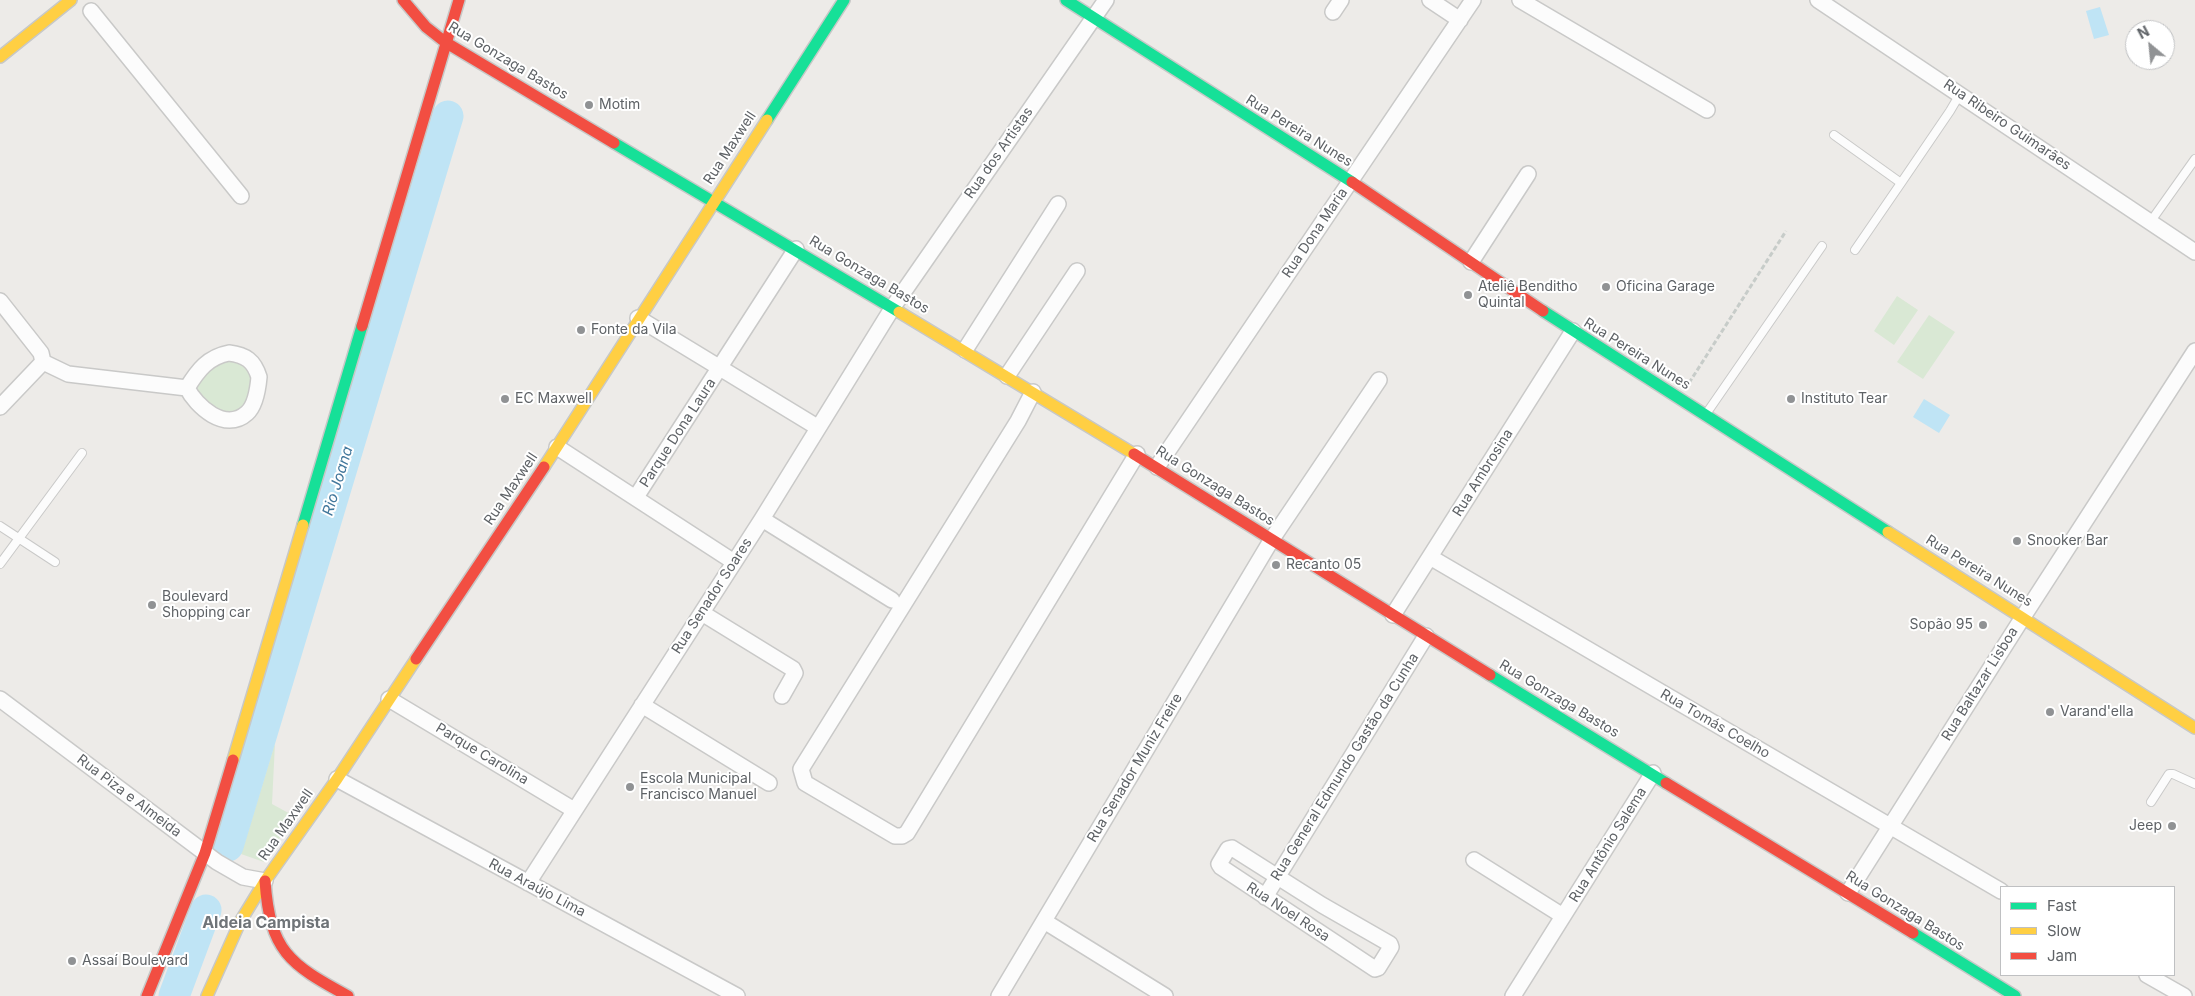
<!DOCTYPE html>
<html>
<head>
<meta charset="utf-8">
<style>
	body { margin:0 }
	#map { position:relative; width:2195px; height:996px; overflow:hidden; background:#edebe8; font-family:Inter,sans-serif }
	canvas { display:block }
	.legend { position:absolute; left:2000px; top:886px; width:175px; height:90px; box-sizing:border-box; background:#fff; border:1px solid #bfc0c2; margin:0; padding:6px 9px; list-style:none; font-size:15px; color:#5e6266 }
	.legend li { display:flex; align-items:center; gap:10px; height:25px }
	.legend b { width:25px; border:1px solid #bfc0c2 }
	.north { position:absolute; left:2125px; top:20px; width:50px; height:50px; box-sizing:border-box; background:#fff; border:1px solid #bfc0c2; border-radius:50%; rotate:332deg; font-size:14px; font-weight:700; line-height:20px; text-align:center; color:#5e6266 }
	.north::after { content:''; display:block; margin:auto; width:18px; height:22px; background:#909294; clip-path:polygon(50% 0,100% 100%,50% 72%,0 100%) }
</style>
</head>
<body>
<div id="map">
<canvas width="2195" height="996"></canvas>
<ul class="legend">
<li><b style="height:6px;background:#16e098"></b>Fast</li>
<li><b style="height:6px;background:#ffcf43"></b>Slow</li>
<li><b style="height:6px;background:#f24e42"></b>Jam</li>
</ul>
<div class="north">N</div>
</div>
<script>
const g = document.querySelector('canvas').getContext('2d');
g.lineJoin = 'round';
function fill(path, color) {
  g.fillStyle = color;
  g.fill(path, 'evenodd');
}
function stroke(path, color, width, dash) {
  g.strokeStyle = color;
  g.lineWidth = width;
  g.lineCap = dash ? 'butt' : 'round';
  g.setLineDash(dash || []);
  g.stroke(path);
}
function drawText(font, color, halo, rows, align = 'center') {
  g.font = font + ' Inter,sans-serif';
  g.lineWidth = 4;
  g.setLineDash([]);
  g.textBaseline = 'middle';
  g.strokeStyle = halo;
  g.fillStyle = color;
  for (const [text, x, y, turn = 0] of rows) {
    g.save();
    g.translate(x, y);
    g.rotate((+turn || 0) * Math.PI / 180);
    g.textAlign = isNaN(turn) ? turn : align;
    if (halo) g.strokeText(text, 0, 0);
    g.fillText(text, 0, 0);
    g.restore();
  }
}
fill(new Path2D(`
	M1897,296L1918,310L1894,345L1874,331Z
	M1929,315L1955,332L1923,379L1897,362Z
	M232,356L252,371C252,392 254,402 235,414C210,411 208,407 193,387L200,374Z
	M275,743L272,804L294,816L264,862L241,854Z`), '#d9e8d4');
fill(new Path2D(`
	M2100,7L2109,35L2094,39L2086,11Z
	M1924,399L1950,415L1939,433L1913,417Z`), '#bfe4f5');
stroke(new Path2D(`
	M228,846L448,116
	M174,996L206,910`), '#bfe4f5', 31);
const lane = new Path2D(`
	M1834,135L1901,183L1950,111L1960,94
	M2151,221L2195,159
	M1855,250L1901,183
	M1706,414L1822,246
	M0,526L55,562
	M0,564L82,453
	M2151,802L2169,774H2173L2195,784`);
const street = new Path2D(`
	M1430,0L1460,20
	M1520,0L1707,110
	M1818,0L2195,252
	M91,11L241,196
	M1333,12L1341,0
	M1471,262L1528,174
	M0,301L41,353L43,362
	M638,318L817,427
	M965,350L1058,204
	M229,353C246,355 254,361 259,377C258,388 255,406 247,413C225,433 196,406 187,388C198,370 208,357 229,353Z
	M43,362L68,374L187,388
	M1007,376L1077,271
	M1033,392L1018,421L801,769L805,783L895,836H902L907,833L1137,454
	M0,407L43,362
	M557,447L734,562
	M1157,467L1473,0
	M636,497L796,249
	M762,519L892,600
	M1430,557L2001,891
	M702,613L793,669L795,673L782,696
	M1393,615L1573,331
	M0,699L217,862L243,877L265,881
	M389,699L574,810
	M642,705L769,783
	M337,779L737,996
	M1232,848L1322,905L1390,944L1391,947L1378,968L1375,969L1221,867L1219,864L1228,849Z
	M1474,860L1563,916
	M528,883L762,519L893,307L1106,0
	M1848,893L2023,617L2195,351
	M1265,897L1426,636
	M1044,921L1165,996
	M2147,975L2184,996
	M999,996L1272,539L1379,380
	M1513,996L1653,773`);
const fast = new Path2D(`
	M1066,0L1352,182
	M767,120L844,0
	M614,143L899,312
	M1543,311L1888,532
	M303,525L362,326
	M1490,675L1666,783
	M1913,933L2015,996`);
const slow = new Path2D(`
	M0,57L71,0
	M899,312L1134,454
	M544,467L767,120
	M1888,532L2195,728
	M233,760L303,525
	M207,996L240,922L265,881L337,779L416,659`);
const jam = new Path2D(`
	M403,0L426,27L445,42L614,143
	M1352,182L1543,311
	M362,326L459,0
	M1134,454L1490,675
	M416,659L544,467
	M1666,783L1913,933
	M265,881C270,951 289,964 348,996
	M147,996L205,853L233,760`);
stroke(lane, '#c9c9c8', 10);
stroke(street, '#c9c9c8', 18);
stroke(fast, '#c7c8c7', 14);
stroke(slow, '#c7c8c7', 14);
stroke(jam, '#c7c8c7', 14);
stroke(new Path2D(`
	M1689,383L1786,231`), '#c7ccc9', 3, [5, 2.5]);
stroke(lane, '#fcfcfc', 8);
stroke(street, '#fcfcfc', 15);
stroke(fast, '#16e098', 11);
stroke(slow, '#ffcf43', 11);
stroke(jam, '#f24e42', 11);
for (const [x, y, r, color] of [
	[589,105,5,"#909294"],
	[1606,287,5,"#909294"],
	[1468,295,5,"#909294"],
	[581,330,5,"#909294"],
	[505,399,5,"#909294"],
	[1791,399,5,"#909294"],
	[2017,541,5,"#909294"],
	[1276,565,5,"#909294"],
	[152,605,5,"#909294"],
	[1983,625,5,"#909294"],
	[2050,712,5,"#909294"],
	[630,787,5,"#909294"],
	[2172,826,5,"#909294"],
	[72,961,5,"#909294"]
]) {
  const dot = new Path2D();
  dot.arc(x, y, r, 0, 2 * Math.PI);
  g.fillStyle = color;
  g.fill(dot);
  stroke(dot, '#fff', 2);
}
drawText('14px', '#5e6266', '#fff', [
	["Rua Gonzaga Bastos",508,61,31],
	["Rua Ribeiro Guimarães",2007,125,34],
	["Rua Pereira Nunes",1299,131,32],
	["Rua Maxwell",730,148,-57],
	["Rua dos Artistas",999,153,-55],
	["Rua Dona Maria",1315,233,-56],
	["Rua Gonzaga Bastos",869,275,31],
	["Rua Pereira Nunes",1637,354,32],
	["Parque Dona Laura",678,433,-57],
	["Rua Ambrosina",1483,473,-58],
	["Rua Gonzaga Bastos",1215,486,32],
	["Rua Maxwell",511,489,-56],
	["Rua Pereira Nunes",1979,571,32],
	["Rua Senador Soares",712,596,-57],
	["Rua Baltazar Lisboa",1980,684,-58],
	["Rua Gonzaga Bastos",1559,699,31],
	["Rua Tomás Coelho",1715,724,30],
	["Parque Carolina",482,754,31],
	["Rua General Edmundo Gastão da Cunha",1345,767,-58],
	["Rua Senador Muniz Freire",1135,768,-59],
	["Rua Piza e Almeida",129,796,37],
	["Rua Maxwell",286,825,-55],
	["Rua Antônio Salema",1608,845,-58],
	["Rua Araújo Lima",537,888,28],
	["Rua Gonzaga Bastos",1905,911,32],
	["Rua Noel Rosa",1288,912,33]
]);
drawText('14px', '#5e6266', '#fff', [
	["Motim",599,105],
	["Ateliê Benditho",1478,287],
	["Quintal",1478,303],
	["Oficina Garage",1616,287],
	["Fonte da Vila",591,330],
	["EC Maxwell",515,399],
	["Instituto Tear",1801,399],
	["Snooker Bar",2027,541],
	["Recanto 05",1286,565],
	["Boulevard",162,597],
	["Shopping car",162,613],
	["Sopão 95",1973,625,"right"],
	["Varand'ella",2060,712],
	["Escola Municipal",640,779],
	["Francisco Manuel",640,795],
	["Jeep",2162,826,"right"],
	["Assaí Boulevard",82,961]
], 'left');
drawText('italic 15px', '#41779b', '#fff', [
	["Rio Joana",338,481,-73]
]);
drawText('bold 16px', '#6f7478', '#fff', [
	["Aldeia Campista",266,923]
]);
</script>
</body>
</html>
